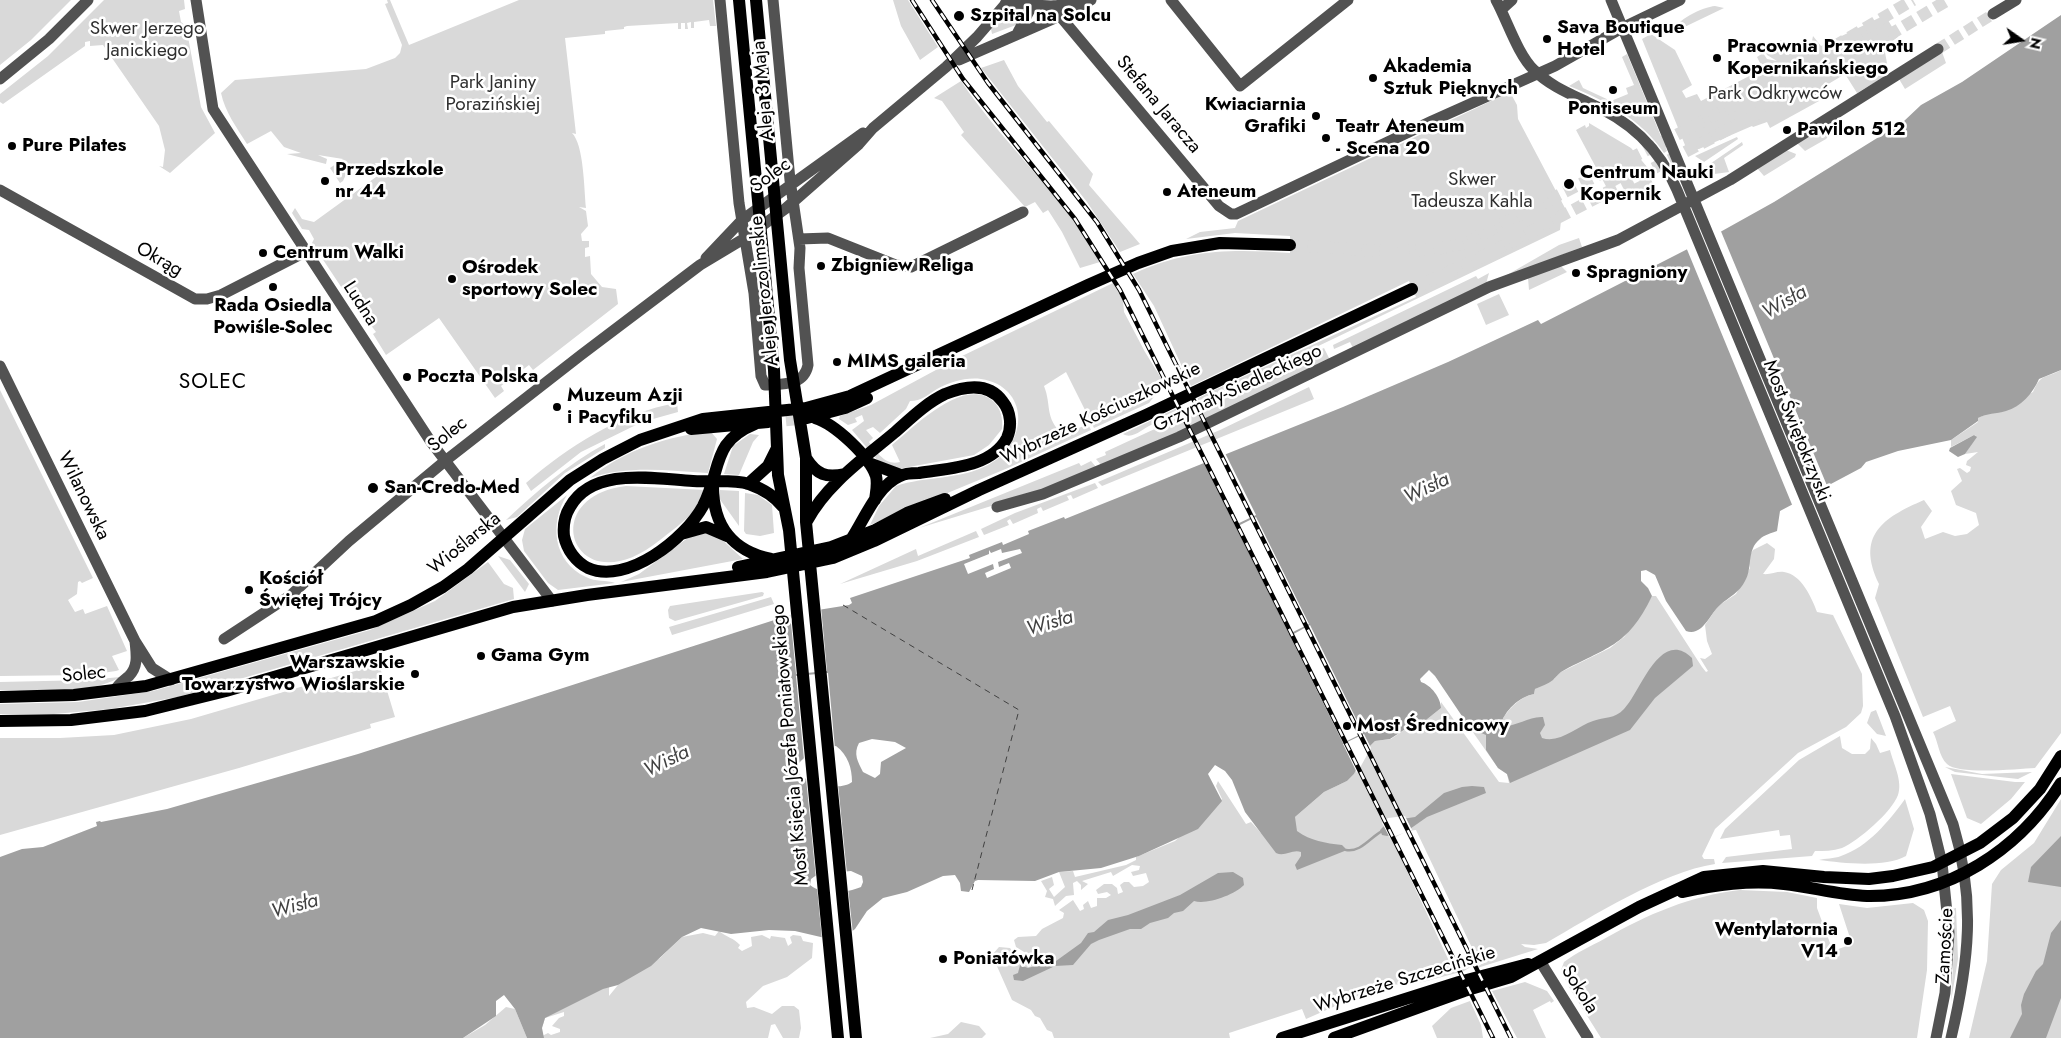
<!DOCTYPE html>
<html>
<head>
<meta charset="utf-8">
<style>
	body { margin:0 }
	#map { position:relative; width:2061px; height:1038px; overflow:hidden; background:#fff; font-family:Jost,sans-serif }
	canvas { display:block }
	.north { position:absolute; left:1996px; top:15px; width:50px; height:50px; -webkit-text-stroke:4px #fff; paint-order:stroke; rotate:103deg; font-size:14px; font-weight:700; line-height:20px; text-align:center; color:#000 }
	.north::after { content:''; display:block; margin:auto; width:18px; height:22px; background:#000; clip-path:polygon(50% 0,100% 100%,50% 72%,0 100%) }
</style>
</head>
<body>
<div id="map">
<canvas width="2061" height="1038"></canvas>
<div class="north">N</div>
</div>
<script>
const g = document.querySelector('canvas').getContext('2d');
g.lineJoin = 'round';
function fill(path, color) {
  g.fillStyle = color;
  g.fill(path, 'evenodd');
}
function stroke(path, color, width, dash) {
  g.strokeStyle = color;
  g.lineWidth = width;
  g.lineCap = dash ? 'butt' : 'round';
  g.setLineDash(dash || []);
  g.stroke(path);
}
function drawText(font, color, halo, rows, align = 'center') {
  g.font = font + ' Jost,sans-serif';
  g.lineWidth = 5;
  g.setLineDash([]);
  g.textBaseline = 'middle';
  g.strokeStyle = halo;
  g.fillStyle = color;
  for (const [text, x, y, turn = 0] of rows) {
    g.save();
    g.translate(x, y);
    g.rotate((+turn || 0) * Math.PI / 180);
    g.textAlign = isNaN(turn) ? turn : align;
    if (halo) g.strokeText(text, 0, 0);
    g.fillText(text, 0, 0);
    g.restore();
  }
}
fill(new Path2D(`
	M0,0H71L31,40L0,65Z
	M104,0H184L185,9L179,11L181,22L186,26L201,107L215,133L170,173L159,166L163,167L165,150L159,126L103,45L90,46V41L85,42V46L3,104L0,102V94L48,56Z
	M387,0H390L409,45L519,0H713L716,26H710L709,20L694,22V28H691V22L687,23L688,29H685V23H681V29H678V23L627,26L624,27V29L605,31V34L565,38L576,134L572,133C584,145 584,189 586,208L579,207L586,211L588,226L581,234L582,241H589V247L585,248V257L590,256L591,274L602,287L616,289L618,304L533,370L529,365L501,386L504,391L495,398L439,318L386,355L373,334L376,332L370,324L367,326L312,243L314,239L309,230L302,229L292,213L295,208L302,219L314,222L387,169L381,163H375L378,171L366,176L362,168L354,171L348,170L343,181L340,183L330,168L343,159L318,155L327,159L326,164L287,154L301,153L284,147L271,131L247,144C237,128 225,112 221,93L235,80L366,69L395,58L400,53L402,45L385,4L388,3Z
	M893,0H908L938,47L920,60L901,26Z
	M1715,6L1724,8L1672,33C1675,20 1703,7 1715,6Z
	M1013,7L1024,9L1025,11L1016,25L992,34L991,29Z
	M1885,15L1898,37L1884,47L1889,74L1857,93L1845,74L1815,92L1819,101L1770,128L1767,122L1753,127L1752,126L1699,149L1687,150L1642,39L1651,34L1675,50L1692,85L1682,91L1686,98L1697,94L1701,101L1757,72L1762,67L1757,57L1763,53L1767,59L1777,61L1767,55L1765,51L1781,40L1788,55L1812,41L1813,36L1821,46Z
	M1942,52L1946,63L1905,89L1899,79Z
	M1627,54L1667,151L1664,153C1641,119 1606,101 1569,86L1579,80L1583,88L1611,101L1628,94L1626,88L1634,85L1622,57Z
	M1004,60L1018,86L1047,122L1049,121L1093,174L1089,185L1140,244L1120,252L1087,202L981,68Z
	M961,81C1003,144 1063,195 1100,262L1080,268L1062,232L1048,210L1043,213L1035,202L1025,207L961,135L964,132L942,101L934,98Z
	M1510,92L1517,105L1518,119L1566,210L1561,221L1560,230L1233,387L1230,386V388L1210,398L1198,400V398L1219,388L1416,297L1409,281L1191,386L1154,306L1133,274C1187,249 1232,249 1290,253V236L1235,233L1186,239L1200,232L1235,228L1238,221Z
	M1830,122L1833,123L1835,129L1826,139L1805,151L1797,143Z
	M1589,123L1631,148L1648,168L1608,190L1576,130L1585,125L1586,128L1589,126Z
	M1737,137L1738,139L1704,162L1695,156Z
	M1742,142L1743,145L1724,158L1729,172L1700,176L1698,172Z
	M1786,150L1796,154L1795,157L1764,176L1757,168Z
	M1653,174L1655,177L1651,179L1655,189L1624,200L1620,191Z
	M1579,238L1582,247L1500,279L1559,245Z
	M1561,266L1567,272L1529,290L1528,278Z
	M1489,273L1486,284L1353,348L1350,342L1334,349L1333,345L1476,276L1478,279Z
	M1113,283L1123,300L1124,312L1145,352L1166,386L1160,389L1149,403L1094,428L1066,372L1044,386C1052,406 1044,417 1063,435L1088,424L1091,430L1008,468L870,525L879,506L896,486C925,476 960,480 988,465C1030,443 1029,386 981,379C966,377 950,382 937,389C927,395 922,401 910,401L906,409L880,433L873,427L866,430L873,438L869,442C877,452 885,466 900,462L892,445C913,428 963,376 993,401C1001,408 1003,419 1002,429L989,445L974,455L898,469L879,462L852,430L864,421L862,415L855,418L857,422L848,425L839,419L840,416L871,405L960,357Z
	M1499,294L1509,315L1486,325L1477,304Z
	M1324,348L1330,360L1186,429L1101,465L1096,459L1106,455L1105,452L1172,421L1181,412L1198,404L1210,403Z
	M2061,370V733L2035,768C2018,769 1958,775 1947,764C1939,757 1938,741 1933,732L1956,721L1950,706L1923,717L1875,598L1879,584C1856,536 1882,518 1924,500L1932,511L1921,527L1925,539L1943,532L1955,536L1967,534L1979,525L1976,513L1956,505L1951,491L1962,481L1957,469L1960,468L1967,473L1970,471L1971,467L1966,465L1967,461L1978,452L1965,454L1976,436L1974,435L1951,447V440L1978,422V418L2033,392C2041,373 2045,379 2061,370Z
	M1309,387L1314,399L1102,486L1098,482L1220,430Z
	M0,390L93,578L82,583L80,581L78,582L77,594L68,600L75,612L83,609L85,614L107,606L127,651L112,656L119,670L116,671L88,675L0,676Z
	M677,403L678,412L653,419L651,414L641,418L642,422L581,452L531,491L526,483C568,447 621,412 677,403Z
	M1177,408C1173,419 1160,421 1151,425C1143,428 1133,440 1123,434Z
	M711,432L717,439L708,473C669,471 629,465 590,478C623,451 669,435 711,432Z
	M750,434L759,435L753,442L739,475L724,474L733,446Z
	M605,444V448L565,473L517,517L506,520C537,491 568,464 605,444Z
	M1091,461L1096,467L1034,493L919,528L1079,463L1081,466Z
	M1095,483L1098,488L1073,499L1071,495L1067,496L1069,500L1043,511L1041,507L1037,509L1038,513L1013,524L1010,519L1007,521L1009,525L984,535L981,529L1015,513Z
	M626,486L705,490C701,497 698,507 692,513C683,523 670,532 660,540C575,609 533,497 626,486Z
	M720,490L739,491V526L719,498Z
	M745,493L758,495L772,505L774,533L760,536L746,534L744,531Z
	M567,495C549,523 553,562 586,577C595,582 607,580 615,583L558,590L548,583L524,551L522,540L525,529Z
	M702,531L717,535L743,559L621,582L639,574L693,534Z
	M976,531L979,537L917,561L840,584L916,549L918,556Z
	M1767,543L1775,549L1774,559L1763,574C1770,575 1777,571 1784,572C1801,574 1812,598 1817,612L1833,615L1862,674L1863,706L1861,713L1846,727L1798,753L1715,829L1702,856L1704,859H1714L1715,864C1662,872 1593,916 1546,943L1534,945L1521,944L1525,947L1538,949L1474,969L1495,955V952L1464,971L1423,982L1391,985L1365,993L1306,1019L1302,1009L1229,1033L1230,1038H1054L1052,1032L1047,1030L1040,1018L1035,1016L1031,1010L1012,1000L992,955L999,947L1010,948L1018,959L1028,962L1029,955L1016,947L1014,940L1018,937L1036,936L1042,929L1063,918L1064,913L1059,910L1073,900L1080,911L1084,909L1083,905L1088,901L1091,908L1097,906V898H1106L1111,895L1107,892L1098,894L1096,890L1104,884H1112L1117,888L1118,894L1123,892L1120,885L1124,882H1129L1134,887L1143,886L1149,882L1146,873L1133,876L1131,872L1139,870L1140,866L1132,865L1113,876L1111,872L1082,881L1088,884L1081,890V885L1077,881L1073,883L1074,895L1066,896L1055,906L1053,899L1045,897L1047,891L1041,881L1052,877L1054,885L1049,889L1054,897L1065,887L1059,872L1073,871L1075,877L1126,865L1136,860V857L1175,841L1222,799L1216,786L1218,781L1246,824L1251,822L1261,833L1295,817L1324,792L1347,781L1354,774L1367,749L1375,741L1391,739L1410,726L1426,720L1441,708V702L1499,782L1509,783L1507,774L1498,768L1470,728L1551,744L1497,730C1504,714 1516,698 1534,694L1535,689L1554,679L1559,673L1610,648L1624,637L1639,618L1652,596H1656L1702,667L1706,672L1708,671L1700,658L1705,659L1712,654L1707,641L1705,625L1718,606L1736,594L1750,568L1748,558L1753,550ZM1416,830L1473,950L1463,959L1450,963L1392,839L1407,831Z
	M498,556L510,560L529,584L525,592Z
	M488,562L504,584L513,588L514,599L178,697L110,709L54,714H0V704L78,702L153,691L370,630L435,601Z
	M762,592L764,593L763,596L675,621L669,618L668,610L670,606Z
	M771,597L774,604L672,635L669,627Z
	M379,664L395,717L370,724L371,728L239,768L0,835V738H60L114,735L191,719Z
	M120,677C92,695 33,690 0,690V682L89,680Z
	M1876,710L1886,736L1877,734L1867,723L1871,712Z
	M1840,736L1842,748L1852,754H1865L1870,749L1871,738L1876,744L1880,753L1890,750C1893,763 1903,781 1898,795C1892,812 1858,841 1842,848C1833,851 1824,851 1815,851L1812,856L1722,863L1726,857L1792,849L1790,835L1780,836L1779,830L1720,839L1725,829L1799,760Z
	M1945,767L1982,774L2032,772L2018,779L1955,772Z
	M1951,774L2015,782H2025L2011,799L1981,824L1967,818Z
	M1905,799L1914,829L1906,856C1884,868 1843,863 1819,860C1825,858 1834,859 1841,856C1868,847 1889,821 1905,799Z
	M2061,799V1038H1969L1987,961L1992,884L2001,870L2034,843Z
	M1740,890L1787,892L1817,898V908L1833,951L1852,944L1839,904L1867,908L1913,903L1924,910L1928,921L1927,970L1917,1038H1601L1569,987L1561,970L1564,962C1576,953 1591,946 1604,939C1648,914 1690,896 1740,890Z
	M1956,908L1958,959L1951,1002L1954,947L1952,909Z
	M719,931C726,937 734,938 740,945L738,948L742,951L752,946L751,937L762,935L770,939L771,936L785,938L788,946L792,943L790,937L793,935L801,936L803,941L813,943L812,958L787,977L763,986L746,1002L747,1008L754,1007L772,1014L782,1006H794L799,1010L801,1028L799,1038H783L775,1024L771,1025L768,1038H538L548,1033L551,1035L560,1032V1029L552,1026L559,1018L564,1016V1012L545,1018L542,1028L544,1015L609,985V996L618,985L660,958L682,937L703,933L715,936Z
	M1525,982L1547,991L1554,1001L1551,1003L1550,1001L1533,1010L1546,1038H1517L1492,991Z
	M1470,1001L1481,1025L1483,1038H1437L1432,1026L1451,1008Z
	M506,1007L515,1009L527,1038H463L485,1025Z
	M961,1022L979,1026L986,1034L982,1038H930L948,1034Z`), '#d9d9d9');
fill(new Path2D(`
	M2061,15V370L2039,379C2033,393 2021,407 2006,411C1996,414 1987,413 1978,418V421L1951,440L1898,451L1866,462L1861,468L1780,511L1777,531C1772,533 1764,535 1760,539C1746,550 1753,568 1745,581C1740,592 1729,597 1720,605C1710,613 1703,637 1686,631L1666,601L1655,575L1646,570L1641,571V581L1648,588L1652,596C1627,648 1606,647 1561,672C1558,674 1556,677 1553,680C1548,684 1541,686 1535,689L1534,694C1519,697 1505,710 1500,726C1515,728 1528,716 1543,717L1545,725L1540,733L1542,738C1560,744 1577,726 1593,721C1604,717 1615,719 1624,709C1640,693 1660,627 1692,658L1693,666L1655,698L1630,730L1510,783L1507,774L1498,768L1486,750V735L1470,728L1435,676L1429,670L1420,679L1421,682C1431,685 1441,698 1441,708L1426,720L1410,726L1390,739L1375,741L1367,749L1354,774L1347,781L1324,792L1295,817L1297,831C1311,841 1325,843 1342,845L1347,850L1297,870L1295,865L1301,856V852C1292,849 1285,857 1276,853L1245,812L1232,780L1225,771L1215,765L1208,774L1222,801L1198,829L1139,856L1101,868L1059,872L1035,881L978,880L975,881L969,892L961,891L960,883L955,875L943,876L907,892L883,898L867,911L855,929L847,935L825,938L795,931L769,930L731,934L701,928L682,937L651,966L618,985L603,989L545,1018L542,1028L544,1038H527L515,1009L504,995L496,1001V1016L463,1038H0V857L22,849L43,847L97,826L96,822L100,821L101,822L167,809L358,754L793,614L849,605L852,603L850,598L970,558L969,555L1002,542L1003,545L1029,534L1028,531L1064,517L1065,519L1343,407L1448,362L1538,320L1541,324L1713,236L1774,202L1903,122L1921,105L1962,82ZM872,739L895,742L906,748L881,762L880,774L875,778L863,772C858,762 853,754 859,743ZM836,746C848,755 852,768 852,782C840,792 801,784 796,768C803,754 821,748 836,746ZM851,871L862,876L863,882L861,887C847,893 822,895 810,885L811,879L818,874Z
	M1974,435L1977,437L1965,454L1958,457L1949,451L1950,448Z
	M1472,786L1484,787L1486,793L1427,817L1407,831L1387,836L1382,835L1380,830L1389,821L1415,817L1444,793L1462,787Z
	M2061,836V887L2028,882L2031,867Z
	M1233,872L1243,878L1244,885C1234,895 1207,905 1194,901L1183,911L1174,913L1168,918L1150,923L1141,929H1130L1099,940L1091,944L1073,965L1055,966L1023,981L1014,980L1013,975L1018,973L1020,965L1028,968L1035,966V954C1046,949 1048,956 1056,961L1081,943L1088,933L1094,932L1108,920L1128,915L1180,895L1218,873Z
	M2061,920V998L2046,1038H2010L2022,1014L2021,1005L2024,994L2036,971L2043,964L2051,933Z`), '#a0a0a0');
fill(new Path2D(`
	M1720,229L1828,488L1793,507L1686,247Z
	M1225,453L1256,515L1235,525L1204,462Z
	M1256,517L1309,624L1289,634L1236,527Z
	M1001,549L1002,553L1020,549L1022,553L998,562L999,567L1009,563L1011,568L987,578L985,573L994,569L993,564L968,574L964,564L989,554V550L991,553Z
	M821,607L827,671L796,674L790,613Z
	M1310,625L1363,733L1343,743L1290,636Z
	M828,673L835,749L804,760L796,676Z
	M1364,734L1371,748L1357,773L1343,744Z
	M806,778L838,784L847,874L819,876L816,879Z
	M1405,816L1412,830L1390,838L1382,823L1388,818Z
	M817,887L848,888L853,934L848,937L838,942L822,940Z`), '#fff');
stroke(new Path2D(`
	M1346,850C1361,853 1371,836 1384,830`), '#a0a0a0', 2.5);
stroke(new Path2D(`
	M843,605L1019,710L972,890`), '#414141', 1, [6, 5]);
stroke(new Path2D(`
	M1938,49L1993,14`), '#d9d9d9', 11, [11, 5.5]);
stroke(new Path2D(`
	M1290,245C1348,248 1409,258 1465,243L1733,106L1913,0
	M1412,289L1488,254L1741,123L1948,0
	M768,422L807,418`), '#d9d9d9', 12, [12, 6]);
stroke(new Path2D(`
	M196,0L213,109L431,442L552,601
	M720,0L739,203L754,293L761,376L765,385C783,384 804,386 808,365L799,268L800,248L790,180L773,0
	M1171,0L1240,86L1348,0
	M1496,0C1507,20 1518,55 1534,70C1549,85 1568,93 1587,102C1629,120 1659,147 1677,190L1895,716L1930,814L1942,863L1949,933L1945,993L1936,1038
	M1611,0L1953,824C1976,900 1969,962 1951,1038
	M1005,4C1030,0 1050,13 1076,0
	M1039,5L1060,16L1219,206L1231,214H1236L1432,121L1555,66L1622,28L1680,0
	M1501,10L1512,0
	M1993,14L2016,0
	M1018,32L1033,4L1031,0
	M959,60L1069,12L1091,0
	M0,79L49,39L88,0
	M0,190L195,299H207L221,295L305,252
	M799,239L828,238L896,265L911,267L1023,212
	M706,258L742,220L863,133
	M0,366L135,641L152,668L171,680
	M997,507L1043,494L1179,437L1489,287L1618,240L1730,180L1938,49
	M224,639L291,595L349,541L445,461L581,355L700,265L745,238L785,209L859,144L873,128L946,67L977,37L1009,0
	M115,690C119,683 123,681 129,676C139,666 136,653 135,641
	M1540,961L1588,1038`), '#525252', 11);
stroke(new Path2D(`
	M739,0L774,370L778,475L789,530L838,1038
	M756,0L790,360L806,458V522L856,1038
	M807,418L845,408L867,398
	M815,418C835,424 869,456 876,476C878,484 876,492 875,500
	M755,424C711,442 722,469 703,506C685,539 627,585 588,568C576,562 567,550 564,536C563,526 565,515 570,507C593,466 655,479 693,481C710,482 733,479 749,484C763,489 774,495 783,507
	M691,429L768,422
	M806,458C817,475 826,478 845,474
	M869,463L901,475
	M748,484L768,466L776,450
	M713,486C713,525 732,551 771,559
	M807,521C826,485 863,459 894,433C910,419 926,403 945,394C965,386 989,382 1003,402C1011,412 1012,427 1007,438C991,468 948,468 919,473C913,473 905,473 900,476C877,486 865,518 852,538
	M681,534L706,527L727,536
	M738,567L831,547L875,530L907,513L945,499
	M0,697L74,695L146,686L376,621L411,605L443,587L468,569L570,480L603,459L640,440L703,419L806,408L850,396L1088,285L1138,263L1172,251L1220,243L1290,245
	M0,721L71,720L145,711L226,691L513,607L587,595L767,572L833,558L874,541L979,490L1146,415L1412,289
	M1682,892C1716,885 1749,880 1784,884C1812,887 1838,895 1867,896C1948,897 2019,850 2061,783
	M1282,1038L1459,982L1528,964
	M1334,1038L1464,991L1511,977L1639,907L1704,877L1763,871L1824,877L1869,879L1893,876L1933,867L1980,843L2013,818L2040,789L2061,756`), '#000', 12);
const rail = new Path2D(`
	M912,0L963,79L1075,219L1120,290L1493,1038
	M932,0L988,83L1097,222L1139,290L1511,1038`);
stroke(rail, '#000', 4.5);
stroke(rail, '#fff', 2.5, [8]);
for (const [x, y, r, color] of [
	[959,16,6,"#000"],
	[1547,39,5,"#000"],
	[1717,58,5,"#000"],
	[1373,78,5,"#000"],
	[1613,90,5,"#000"],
	[1316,116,5,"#000"],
	[1787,130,5,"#000"],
	[1326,138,5,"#000"],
	[12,146,5,"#000"],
	[325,181,5,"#000"],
	[1569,184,6,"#000"],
	[1167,192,5,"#000"],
	[263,253,5,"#000"],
	[821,266,5,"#000"],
	[1576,273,5,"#000"],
	[452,279,5,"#000"],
	[273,287,5,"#000"],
	[837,362,5,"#000"],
	[407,377,5,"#000"],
	[557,407,5,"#000"],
	[373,488,6,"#000"],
	[249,590,5,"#000"],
	[481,656,5,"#000"],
	[415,674,5,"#000"],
	[1347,726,5,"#000"],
	[1848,941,5,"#000"],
	[943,959,5,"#000"]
]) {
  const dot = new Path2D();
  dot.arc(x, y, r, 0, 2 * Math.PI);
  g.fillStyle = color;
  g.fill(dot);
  stroke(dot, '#fff', 2);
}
drawText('bold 19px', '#000', '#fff', [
	["Szpital na Solcu",970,16],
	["Sava Boutique",1557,28],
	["Hotel",1557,50],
	["Pracownia Przewrotu",1727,47],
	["Kopernikańskiego",1727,69],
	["Akademia",1383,67],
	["Sztuk Pięknych",1383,89],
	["Kwiaciarnia",1306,105,"right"],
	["Grafiki",1306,127,"right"],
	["Pontiseum",1613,109,"center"],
	["Teatr Ateneum",1336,127],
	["- Scena 20",1336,149],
	["Pawilon 512",1797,130],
	["Pure Pilates",22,146],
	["Przedszkole",335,170],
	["nr 44",335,192],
	["Centrum Nauki",1580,173],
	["Kopernik",1580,195],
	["Ateneum",1177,192],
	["Centrum Walki",273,253],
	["Zbigniew Religa",831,266],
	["Ośrodek",462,268],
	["sportowy Solec",462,290],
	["Spragniony",1586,273],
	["Rada Osiedla",273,306,"center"],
	["Powiśle-Solec",273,328,"center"],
	["MIMS galeria",847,362],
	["Poczta Polska",417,377],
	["Muzeum Azji",567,396],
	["i Pacyfiku",567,418],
	["San-Credo-Med",384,488],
	["Kościół",259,579],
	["Świętej Trójcy",259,601],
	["Gama Gym",491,656],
	["Warszawskie",405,663,"right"],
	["Towarzystwo Wioślarskie",405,685,"right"],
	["Most Średnicowy",1357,726],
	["Wentylatornia",1838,930,"right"],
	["V14",1838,952,"right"],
	["Poniatówka",953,959]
], 'left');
drawText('19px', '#303030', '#fff', [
	["Skwer Jerzego",147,29],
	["Janickiego",147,51],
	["Park Janiny",493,83],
	["Porazińskiej",493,105],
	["Park Odkrywców",1775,94],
	["Skwer",1472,180],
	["Tadeusza Kahla",1472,202]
]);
drawText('19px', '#000', '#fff', [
	["Aleja 3 Maja",764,91,-95],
	["Stefana Jaracza",1158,105,50],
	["Solec",771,176,-36],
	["Okrąg",159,260,30],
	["Aleje Jerozolimskie",765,291,-96],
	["Ludna",360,304,57],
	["Grzymały-Siedleckiego",1238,389,-25],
	["Wybrzeże Kościuszkowskie",1101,414,-25],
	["Most Świętokrzyski",1796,431,68],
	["Solec",448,435,-39],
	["Wilanowska",83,496,64],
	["Wioślarska",465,544,-39],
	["Solec",84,675,-6],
	["Most Księcia Józefa Poniatowskiego",791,745,-95],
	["Zamoście",1946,946,-87],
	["Wybrzeże Szczecińskie",1405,980,-17],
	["Sokola",1579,990,58]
]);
drawText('italic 20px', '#414141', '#fff', [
	["Wisła",1785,303,-30],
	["Wisła",1427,489,-25],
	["Wisła",1050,624,-16],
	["Wisła",667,762,-26],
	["Wisła",295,907,-15]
]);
g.letterSpacing = '1px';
drawText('21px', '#000', '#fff', [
	["SOLEC",213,383]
]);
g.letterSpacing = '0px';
</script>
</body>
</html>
